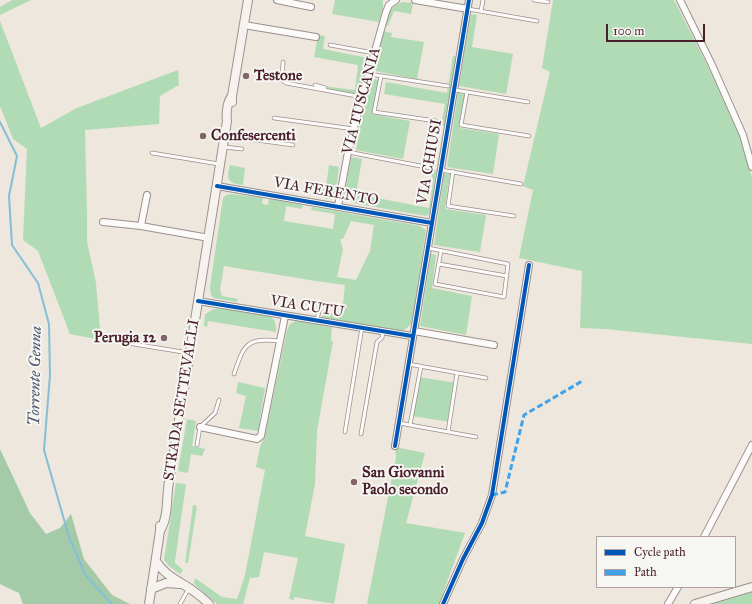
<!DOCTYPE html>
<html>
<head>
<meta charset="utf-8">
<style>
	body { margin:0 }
	#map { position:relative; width:752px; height:604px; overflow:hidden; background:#ede7dd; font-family:"IM FELL Great Primer",serif }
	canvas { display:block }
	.legend { position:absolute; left:596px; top:536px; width:140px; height:52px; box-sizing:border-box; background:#f6f6f2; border:1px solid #b1a0a2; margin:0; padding:5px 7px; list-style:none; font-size:12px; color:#4a1f2b }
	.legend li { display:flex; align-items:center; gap:8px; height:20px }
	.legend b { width:20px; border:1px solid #b1a0a2 }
	.scale { position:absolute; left:606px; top:24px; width:99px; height:18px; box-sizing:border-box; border:2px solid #4a1f2b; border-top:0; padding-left:5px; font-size:12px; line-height:14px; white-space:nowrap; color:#4a1f2b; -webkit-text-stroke:3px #f6f6f2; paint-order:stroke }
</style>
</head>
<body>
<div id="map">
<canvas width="752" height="604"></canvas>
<ul class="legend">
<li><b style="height:5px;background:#0057b8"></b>Cycle path</li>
<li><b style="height:5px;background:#40a2eb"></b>Path</li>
</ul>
<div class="scale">100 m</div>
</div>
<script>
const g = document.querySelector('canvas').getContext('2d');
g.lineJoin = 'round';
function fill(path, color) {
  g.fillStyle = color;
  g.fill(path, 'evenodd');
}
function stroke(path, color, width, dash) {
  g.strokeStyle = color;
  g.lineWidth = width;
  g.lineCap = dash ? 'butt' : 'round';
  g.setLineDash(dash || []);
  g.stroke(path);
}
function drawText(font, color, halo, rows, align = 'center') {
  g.font = font + ' "IM FELL Great Primer",serif';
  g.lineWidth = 4;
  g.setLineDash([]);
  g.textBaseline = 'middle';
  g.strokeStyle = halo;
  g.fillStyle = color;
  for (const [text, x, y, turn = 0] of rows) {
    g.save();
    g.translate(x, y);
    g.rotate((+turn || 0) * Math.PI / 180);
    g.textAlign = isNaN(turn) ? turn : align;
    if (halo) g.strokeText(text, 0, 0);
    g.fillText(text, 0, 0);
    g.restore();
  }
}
fill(new Path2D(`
	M12,0H31L0,15V7Z
	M335,0H383V8L379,22L332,14Z
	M553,0H674L675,2L743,135L752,178V344L605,329L580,328L582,271L519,258L533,190L523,186L550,72L542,68Z
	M403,2L413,3L411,14L394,11L388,26H385C388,14 390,6 403,2Z
	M471,14L477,15L472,47L513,54L506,94L459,86Z
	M0,21L41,128L77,108L178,70L179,85L160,96L159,124L85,130L87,215V241L96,283L101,340L70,334L38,251L23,240L27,149L13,139L0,106Z
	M383,31L392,33L391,37L424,42L417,79L375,71Z
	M318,35L325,36L323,49L368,58L361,90L357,94L315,88V85L355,90L358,65L314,57Z
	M453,56L458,57L446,126L441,125L445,104L384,94L386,82L447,93Z
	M369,78L379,80L372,114L410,121L403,159L356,150Z
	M458,93L465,94L460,128L499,134L493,174L447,167Z
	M351,157L362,159L356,194L429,208L433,182L430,168L436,170L430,214L426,216L353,203L347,198L345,193Z
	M230,165L245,168L243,185C228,183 226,180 230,165Z
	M329,165L339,167C337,177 338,194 328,199L320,196L322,186L326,187Z
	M444,174H450L445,209L486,215L480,252L434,245Z
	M232,194L263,198L262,204L268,205L269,199L303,205L302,209L286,206L284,221L333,229L335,214L311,210L312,207L420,226L426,230L412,322L408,327L402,331L322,318L323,312L342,314L345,285L316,281L224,266L220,290L222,296L238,299L237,302L214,298L211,295L210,287L223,198L226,195ZM351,221L374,225L370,251L356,280L337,277L343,249L340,239H343Z
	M431,254L436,255L432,288L472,296L466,335L420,326Z
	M222,308L269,316C276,320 276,325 276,332L208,321L207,327L204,326L205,314L214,309Z
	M296,321L332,327L331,341H333L317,431L315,484L305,536L345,544L334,604L294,597V600L289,599L298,558L264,552L259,577L250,578L243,604H217L194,584L195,578L222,597L237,599L245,575L265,470L256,467L260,447L265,436L287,330L290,324Z
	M419,377L456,383L450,422L412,416Z
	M238,382L265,388L258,431L239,428L246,396L236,393Z
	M187,419L196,421L192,446L205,449L202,456L191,454L188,473L178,471Z
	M395,447L425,453L406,523L465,533L439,604H367L396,457Z
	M176,483L186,484L175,561V563L183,570L180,574L169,566L164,560Z
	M193,505L197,506L188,563H185Z
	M752,587V604H695Z`), '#b1dbb4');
fill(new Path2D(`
	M0,449L30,513L46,534L60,528L71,514L84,559L112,595L130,604H23L19,593L0,584Z`), '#a4caa8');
stroke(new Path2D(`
	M0,122L17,156L9,196L12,245L38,283L49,324L50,375L44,450L69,537L86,576L112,604`), '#84bfd7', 2);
const lane = new Path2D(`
	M534,0L548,2
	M468,9L537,21
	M481,11L483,0
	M330,45L374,53
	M283,62L282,80L286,83L362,97
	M369,74L448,86
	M381,76L374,112L436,121
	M315,85L325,88
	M455,90L528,102
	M467,92L461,125L529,136
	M274,118L354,129
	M226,136L293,145
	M224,147L242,149
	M348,152L431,168
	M152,153L219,164
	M441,170L521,184
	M453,171L448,206L514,216
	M428,248L508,264L504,297L435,284L441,251
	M439,264L507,276
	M317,320L319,311
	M116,336L115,341L189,353
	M408,364L486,378
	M234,374C244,345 246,337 280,341
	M399,423L476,437
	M410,425L421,366
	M345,432L362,327
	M448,432L457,373
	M361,434L377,342L382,338L383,331
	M197,445L200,427L215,413L219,400
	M180,604L189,588`);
const street = new Path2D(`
	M277,0L311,7
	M415,0L468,9
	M680,0L712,65L743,135L752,167
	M244,25L316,37
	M217,186L432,223
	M338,206L348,152L361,100L386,12L389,5L396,0
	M103,222L141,226L209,238
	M141,226L147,195
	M198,301L412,336
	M414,331L494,345
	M200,427L257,439L261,436L285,316
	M395,446L469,0
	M704,537L752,445
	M443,604L463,559L482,523L492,495L529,265
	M668,604L678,587`);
const secondary = new Path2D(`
	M232,102V96L248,0
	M160,531C169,516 166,498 169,482L227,121C226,113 227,102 232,96
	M156,561C164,575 179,581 192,590C198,594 204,599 209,604
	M151,589L166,583L180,584
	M149,604L160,531V526
	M695,604L752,587`);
stroke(lane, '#9a908d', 4.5);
stroke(street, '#9a908d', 8);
stroke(secondary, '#9a908d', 10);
stroke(lane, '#fcfbfa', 3);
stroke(street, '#fcfbfa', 6);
stroke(secondary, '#f6f3ef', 8);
stroke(new Path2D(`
	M492,495L505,492L524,415L584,380`), '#40a2eb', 3, [6, 3]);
stroke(new Path2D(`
	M217,186L432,223
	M198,301L412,336
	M395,446L469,0
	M443,604L463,559L482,523L492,495L529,265`), '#0057b8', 4);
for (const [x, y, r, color] of [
	[246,76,4,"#836569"],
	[203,136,4,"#836569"],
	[164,338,4,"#836569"],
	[354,482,4,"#836569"]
]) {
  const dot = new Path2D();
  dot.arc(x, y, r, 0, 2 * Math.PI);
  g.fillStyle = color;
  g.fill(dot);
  stroke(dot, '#f6f6f2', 1.5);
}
drawText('bold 15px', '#4a1f2b', '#f6f6f2', [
	["Testone",254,76],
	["Confesercenti",211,136],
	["Perugia 12",156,338,"right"],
	["San Giovanni",362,473],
	["Paolo secondo",362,490]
], 'left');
drawText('15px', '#4a1f2b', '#f6f6f2', [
	["VIA TUSCANIA",362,101,-75],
	["VIA CHIUSI",430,162,-80],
	["VIA FERENTO",326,192,10],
	["VIA CUTU",307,307,9],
	["STRADA SETTEVALLI",182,400,-81]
]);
drawText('italic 16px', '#4f586f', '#f6f6f2', [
	["Torrente Genna",36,376,-89]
]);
</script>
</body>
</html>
